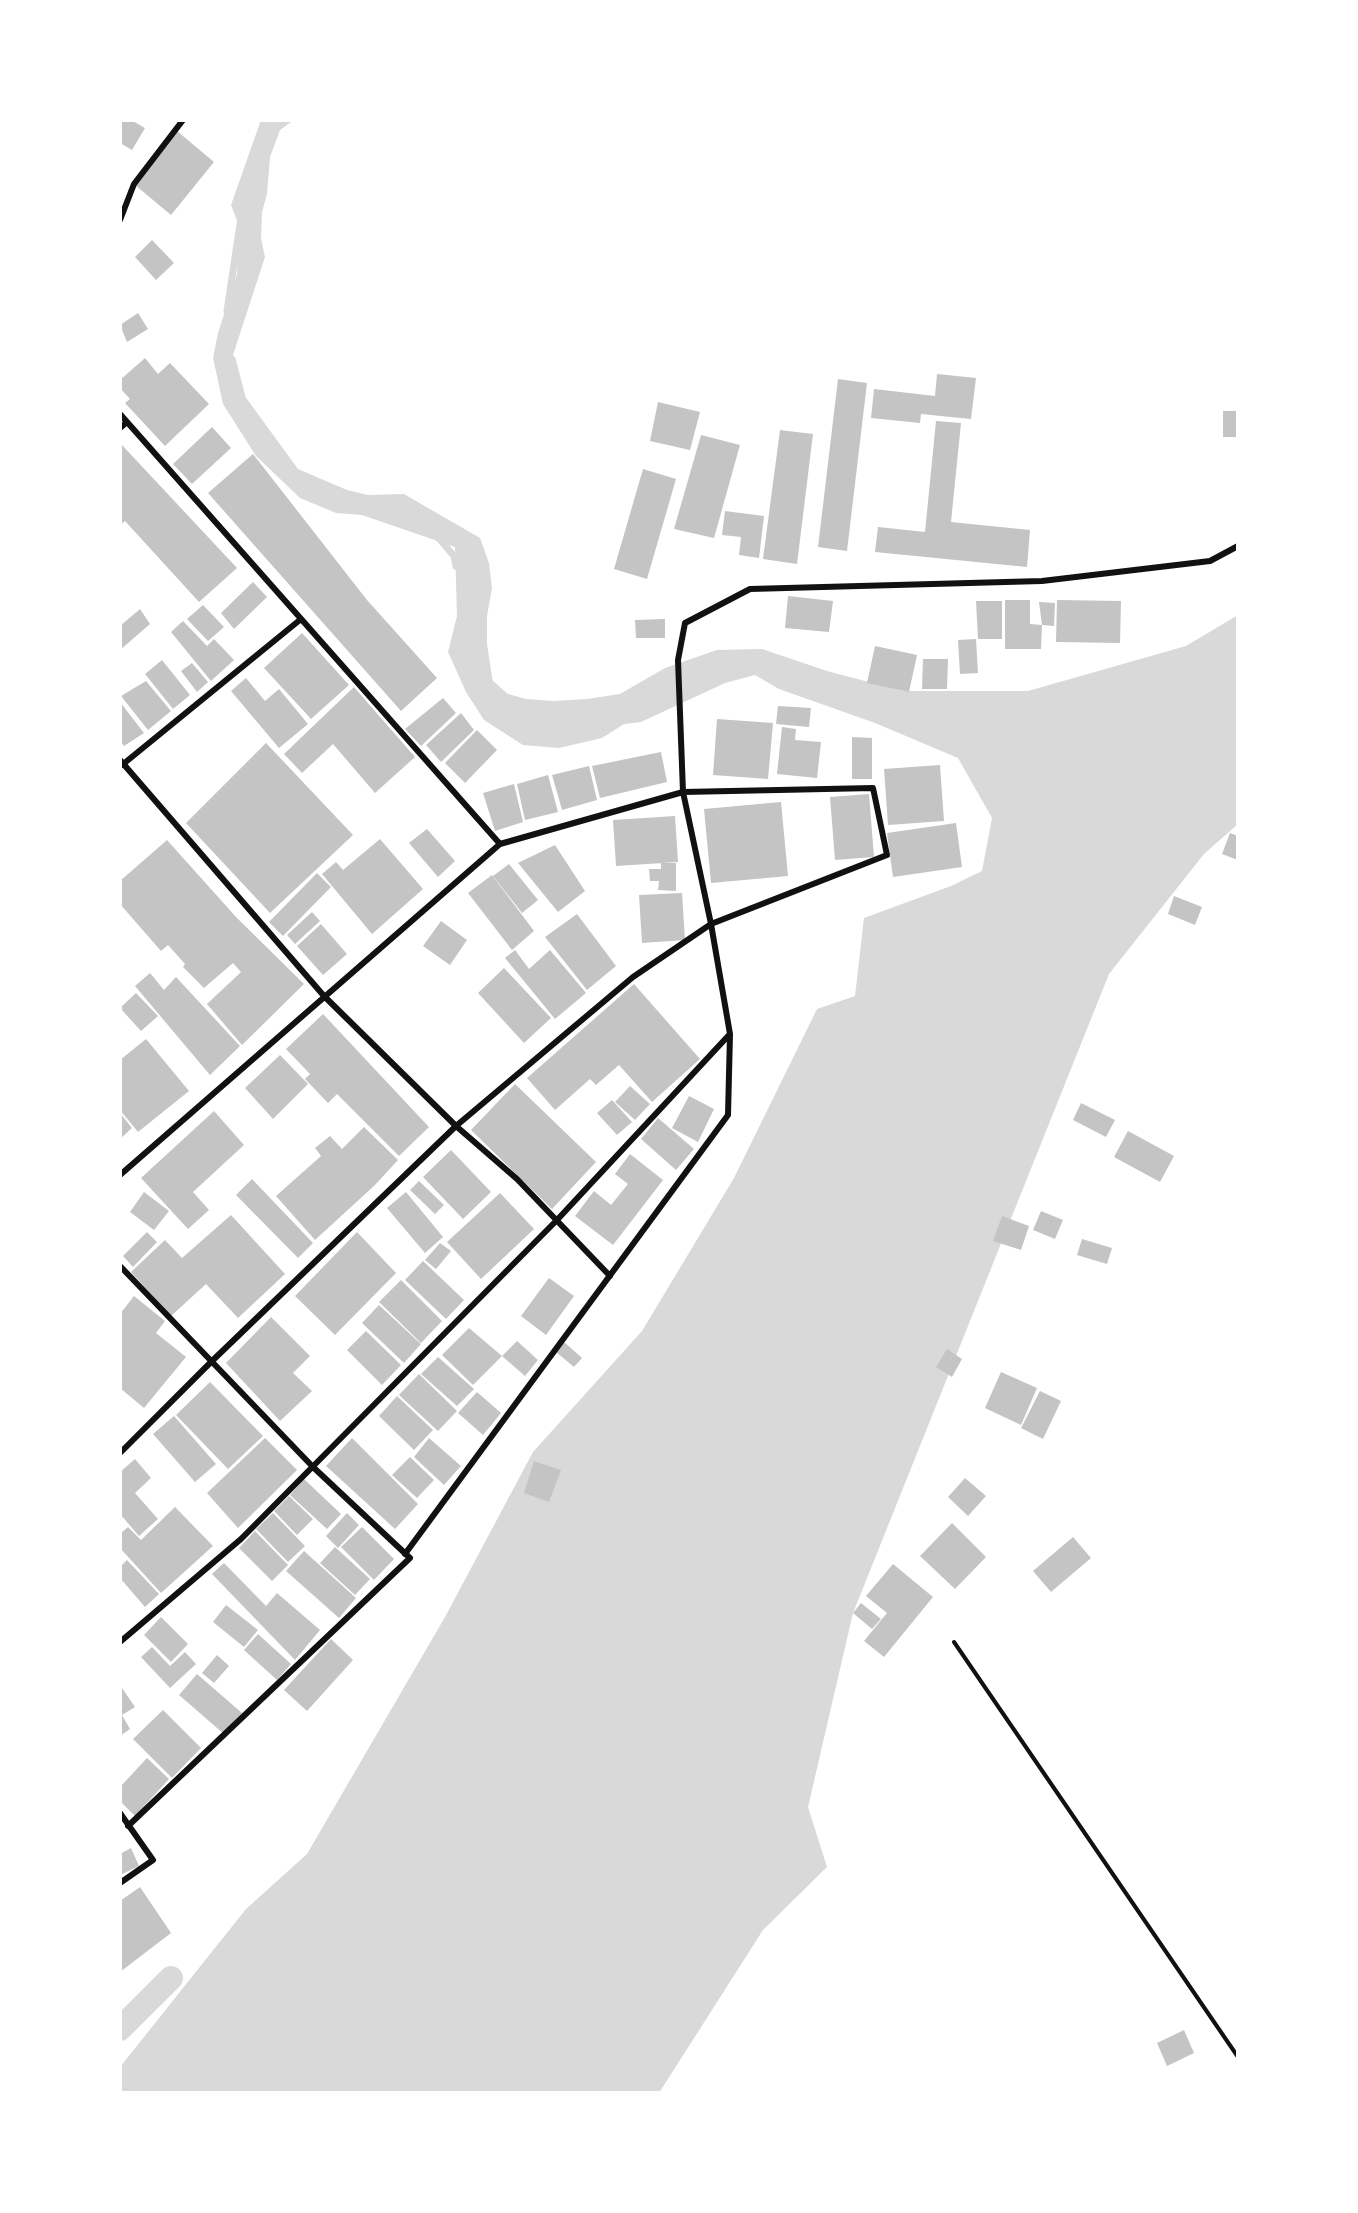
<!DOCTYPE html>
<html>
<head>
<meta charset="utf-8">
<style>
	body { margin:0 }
	#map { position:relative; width:1358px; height:2213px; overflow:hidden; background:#fff; font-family:"DejaVu Sans",sans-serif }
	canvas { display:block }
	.frame { position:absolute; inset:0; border:122px solid #fff; pointer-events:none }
</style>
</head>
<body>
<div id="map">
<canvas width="1358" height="2213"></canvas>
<div class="frame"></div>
</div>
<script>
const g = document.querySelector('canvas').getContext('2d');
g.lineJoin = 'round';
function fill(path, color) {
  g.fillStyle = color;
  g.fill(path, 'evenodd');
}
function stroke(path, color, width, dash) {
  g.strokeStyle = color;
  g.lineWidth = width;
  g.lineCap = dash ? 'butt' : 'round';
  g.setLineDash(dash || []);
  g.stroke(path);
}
fill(new Path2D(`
	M261,120H294L280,130L270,157L267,194L262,212L261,238L265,257L233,355L236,384L298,469L347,490L368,495L404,494L480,538L489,563L492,588L487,616V644L494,690L526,699L553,701L587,699L620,694L665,668L717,650L762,649L827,671L903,691H1028L1186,646L1238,615V824L1204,854L1109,974L853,1613L808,1807L827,1867L763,1930L659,2093H120V2067L246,1909L307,1854L445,1617L533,1452L642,1331L734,1178L817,1009L855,996L864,918L951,886L982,871L992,818L958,758L875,723L779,689L755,675L725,683L641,722L624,724L602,738L559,748L523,745L484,720L466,692L448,652L457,616L455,547L362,515L336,513L300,498L256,456L223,404L213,358L218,333L237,274L239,226L231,205Z`), '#d9d9d9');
stroke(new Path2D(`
	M227,311L240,224
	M232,359L243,401
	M437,536L454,556L456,566
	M487,680L506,697`), '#d9d9d9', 7);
stroke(new Path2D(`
	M120,2029L171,1978`), '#d9d9d9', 24);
fill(new Path2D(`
	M120,120H131L145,128L132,150L120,143Z
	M177,131L214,162L171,215L135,185Z
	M152,240L174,263L156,280L135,257Z
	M138,313L148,329L127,342L120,325Z
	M145,358L158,374L170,363L209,404L165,446L125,403L130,399L120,388V380Z
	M937,374L976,378L971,419L921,414L920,423L871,418L874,389L935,396Z
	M838,379L867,383L847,551L818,547Z
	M658,402L700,412L690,450L650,441Z
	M1223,411H1238V437H1223Z
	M936,421L961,423L951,522L1030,530L1027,567L875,552L878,527L925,532Z
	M212,427L231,448L192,484L173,464Z
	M780,430L813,434L797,564L763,559Z
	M701,435L740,445L714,538L674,529Z
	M121,444L237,568L199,602L125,521L120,525Z
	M253,454L367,600L437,678L401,711L208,493Z
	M643,469L676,479L647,579L614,569Z
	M725,511L764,516L759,558L739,555L741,537L722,535Z
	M253,582L267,597L234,629L221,613Z
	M788,596L833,601L829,632L785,628Z
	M1005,600H1030V624L1042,625L1039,602L1055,603L1054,626L1042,625L1041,649H1005Z
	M1057,600L1121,601L1120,643L1056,642Z
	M976,601H1002V639H978Z
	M203,605L224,627L208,641L187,619Z
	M140,609L150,624L120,650V626Z
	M665,619V638H636L635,620Z
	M183,621L207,646L214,639L234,660L211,681L171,632Z
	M302,633L349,685L311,719L264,668Z
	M976,639L978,673L960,674L958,640Z
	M875,646L917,655L909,692L867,683Z
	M923,659H948L947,689H922Z
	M162,660L190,695L173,709L145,674Z
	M192,663L208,682L197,692L181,671Z
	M246,678L265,701L279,689L308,724L279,748L231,691Z
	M146,681L171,711L148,730L121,696Z
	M354,687L415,757L375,793L333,744L302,773L284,754Z
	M443,698L456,713L421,746L405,729Z
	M120,702L144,733L124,746L120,741Z
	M778,706L811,708L809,727L776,724Z
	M461,713L474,730L441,762L426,745Z
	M717,719L773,723L768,779L713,775Z
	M782,727L796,729L795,740L821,742L817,778L777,774Z
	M477,730L497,750L465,783L445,763Z
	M852,737L872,738V779H852Z
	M266,743L353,835L270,913L186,823Z
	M661,752L667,782L600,798L592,766Z
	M940,765L944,821L888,825L884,769Z
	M589,766L597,800L562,810L552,775Z
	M548,775L558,812L525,820L517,784Z
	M514,784L523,822L495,831L483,793Z
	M869,794L874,857L835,860L830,797Z
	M781,802L788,876L711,883L704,809Z
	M675,816L678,862L616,866L613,820Z
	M956,823L962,867L893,877L887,833Z
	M427,829L455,861L438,877L409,843Z
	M1230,833L1238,836V860L1222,854Z
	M380,839L423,889L372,934L322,874L336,862L343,870Z
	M167,840L236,917L304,984L242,1045L207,1004L241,972L233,963L204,988L183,967L185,964L168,945L161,951L120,904V881Z
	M555,845L585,891L558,912L518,863Z
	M661,863H676V891L658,890L659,881H650L649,869H661Z
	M509,864L538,900L522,913L493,876Z
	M317,873L331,887L283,936L269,922Z
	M492,875L534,931L512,950L468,893Z
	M682,893L685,940L642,943L639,895Z
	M1174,896L1202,907L1195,925L1168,914Z
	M312,912L320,921L295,944L287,935Z
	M577,914L616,966L587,990L545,937Z
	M441,921L467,940L450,965L423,946Z
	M321,924L347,954L323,975L297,946Z
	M515,950L529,969L550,950L586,993L555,1019L505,958Z
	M504,968L551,1018L524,1043L478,993Z
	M150,973L164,990L176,977L240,1046L210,1075L135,986Z
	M634,984L700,1059L652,1102L619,1065L596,1085L590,1079L555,1110L527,1078Z
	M136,993L158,1016L141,1031L120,1008Z
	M323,1014L429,1127L399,1156L337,1094L328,1103L305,1079L310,1074L286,1049Z
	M146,1039L189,1091L138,1132L120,1110V1060Z
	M280,1055L308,1084L273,1119L245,1088Z
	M515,1084L596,1162L552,1209L471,1130Z
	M630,1086L650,1104L635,1120L615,1102Z
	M689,1096L714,1109L698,1142L672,1128Z
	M612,1100L632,1122L617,1135L597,1113Z
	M1081,1103L1115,1120L1106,1137L1073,1120Z
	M214,1111L244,1145L193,1192L209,1210L188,1229L141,1178Z
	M120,1113L132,1128L120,1139Z
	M658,1118L694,1149L676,1170L641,1139Z
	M364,1127L398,1160L375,1185L315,1240L276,1196L321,1156L315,1148L330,1136L342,1149Z
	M1128,1131L1174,1156L1160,1182L1114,1157Z
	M451,1150L491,1192L463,1219L423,1177Z
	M630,1154L663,1180L613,1245L575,1216L594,1191L611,1205L628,1184L615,1174Z
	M252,1179L313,1243L298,1258L236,1195Z
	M419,1181L444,1205L435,1214L410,1190Z
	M144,1192L169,1211L154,1230L130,1212Z
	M406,1192L443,1237L425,1253L387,1208Z
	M500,1193L534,1229L481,1279L447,1242Z
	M1041,1211L1063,1220L1055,1239L1033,1230Z
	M231,1215L285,1274L238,1318L206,1284L171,1316L131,1272L165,1240L182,1258Z
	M1002,1216L1029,1226L1021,1250L993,1241Z
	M147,1232L157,1242L133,1267L123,1256Z
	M357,1232L396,1273L335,1335L295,1296Z
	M1082,1239L1112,1248L1107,1264L1077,1255Z
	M440,1243L451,1251L436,1269L425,1260Z
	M423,1261L464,1300L446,1319L405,1280Z
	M549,1278L574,1296L546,1335L521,1316Z
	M401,1280L442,1321L421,1343L379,1302Z
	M134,1296L165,1321L156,1333L186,1357L144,1408L120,1388V1314Z
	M379,1305L421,1344L404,1363L362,1323Z
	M271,1317L310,1356L293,1373L312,1391L280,1421L226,1363Z
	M469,1328L502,1356L517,1341L538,1360L525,1376L502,1356L473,1385L442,1355Z
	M366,1331L401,1365L382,1385L347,1350Z
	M564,1342L582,1358L574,1367L556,1352Z
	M947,1349L962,1359L952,1377L936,1367Z
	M438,1357L474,1389L457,1406L421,1374Z
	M1001,1372L1037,1388L1021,1425L985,1408Z
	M419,1374L457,1411L438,1431L399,1395Z
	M210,1382L263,1436L228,1469L176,1415Z
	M1040,1391L1061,1401L1043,1439L1021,1428Z
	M477,1392L501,1413L483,1435L458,1413Z
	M397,1396L433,1430L414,1450L379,1416Z
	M174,1416L216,1464L195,1482L153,1434Z
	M265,1438L297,1470L238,1528L207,1493Z
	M352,1438L418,1504L395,1529L326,1466Z
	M429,1438L461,1466L444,1485L414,1457Z
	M410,1457L434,1480L417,1498L392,1475Z
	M135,1459L151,1478L135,1493L158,1519L139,1536L120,1514V1472Z
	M534,1461L561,1470L549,1502L524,1493Z
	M965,1478L986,1496L968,1516L948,1497Z
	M304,1479L341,1514L327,1529L290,1495Z
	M289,1496L313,1519L297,1535L274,1511Z
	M175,1507L213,1546L161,1593L120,1548V1534L128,1527L141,1540Z
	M273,1513L305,1546L288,1562L256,1529Z
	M347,1513L359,1525L338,1548L326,1536Z
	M952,1523L986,1557L955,1589L920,1556Z
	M362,1527L394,1559L374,1580L341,1547Z
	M255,1531L288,1565L272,1581L239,1548Z
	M1073,1537L1091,1558L1051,1592L1033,1571Z
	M335,1547L370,1579L355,1595L320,1563Z
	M304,1551L356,1598L339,1618L286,1571Z
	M127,1560L159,1594L145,1607L120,1578V1567Z
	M224,1563L266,1606L277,1593L320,1630L295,1660L212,1574Z
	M893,1564L933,1597L884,1657L864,1641L887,1613L866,1596Z
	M861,1603L881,1619L872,1629L853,1613Z
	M226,1605L258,1630L244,1647L213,1622Z
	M161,1617L188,1644L171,1662L144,1635Z
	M258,1634L291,1664L277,1680L244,1650Z
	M331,1639L353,1660L307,1711L284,1690Z
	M152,1647L170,1666L185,1652L196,1664L170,1688L141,1657Z
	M217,1655L229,1666L214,1683L202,1673Z
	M197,1674L242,1713L224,1734L179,1695Z
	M120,1685L135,1707L122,1715L130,1729L120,1736Z
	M163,1710L201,1748L172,1778L133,1739Z
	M147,1758L169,1779L135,1816L120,1801V1787Z
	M131,1848L139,1866L120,1875V1854Z
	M140,1887L171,1933L120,1972V1901Z
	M1184,2030L1194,2053L1167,2066L1157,2043Z`), '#c4c4c4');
stroke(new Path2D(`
	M954,1642L1238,2057`), '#111', 4);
stroke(new Path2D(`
	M120,220L134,184L183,120
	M120,414L500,844
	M120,428L127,422
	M120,760L324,996L456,1126L517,1179L610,1276
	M122,765L301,619
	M120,1175L500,844L683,792L873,788L887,855L711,924L633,977L456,1126L211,1362L120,1453
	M120,1266L313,1467L410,1558L128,1826
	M405,1554L728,1115L730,1034L711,924L683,792L678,660L685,623L750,589L1042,581L1210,561L1238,546
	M120,1642L241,1539L557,1220L729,1035
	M120,1813L153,1860L120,1883`), '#111', 6);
</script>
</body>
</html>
